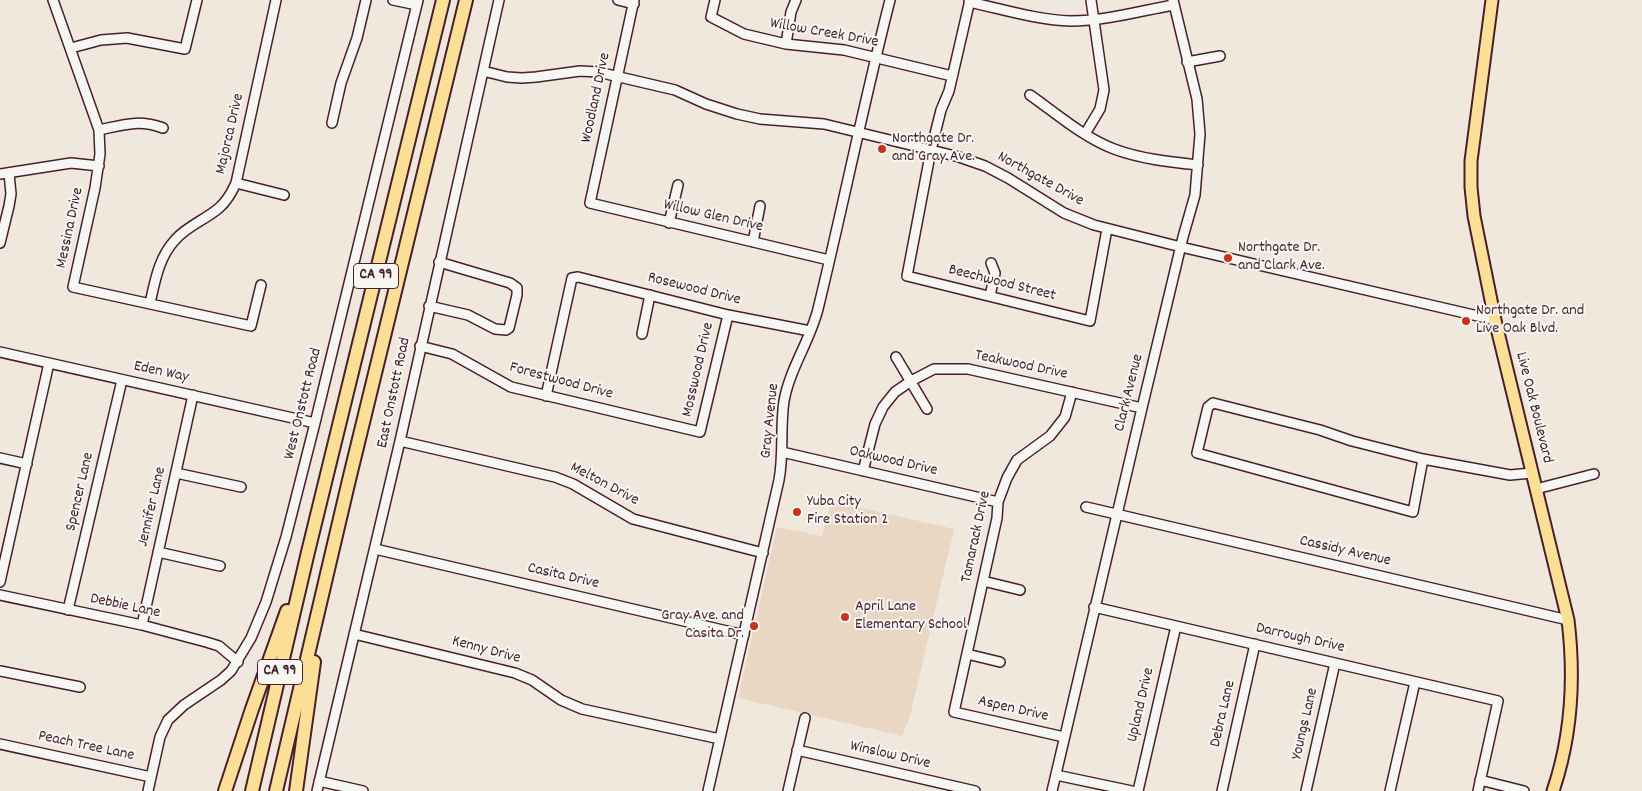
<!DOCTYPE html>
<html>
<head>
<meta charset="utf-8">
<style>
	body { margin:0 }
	canvas { display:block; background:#f0e8dd }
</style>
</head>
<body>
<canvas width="1642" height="791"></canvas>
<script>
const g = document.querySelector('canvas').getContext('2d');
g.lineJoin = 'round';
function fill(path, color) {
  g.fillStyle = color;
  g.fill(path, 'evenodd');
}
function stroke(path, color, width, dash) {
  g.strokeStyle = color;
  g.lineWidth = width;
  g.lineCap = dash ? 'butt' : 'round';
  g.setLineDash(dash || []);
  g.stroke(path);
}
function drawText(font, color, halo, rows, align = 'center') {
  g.font = font + ' Dekko,sans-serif';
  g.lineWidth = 4;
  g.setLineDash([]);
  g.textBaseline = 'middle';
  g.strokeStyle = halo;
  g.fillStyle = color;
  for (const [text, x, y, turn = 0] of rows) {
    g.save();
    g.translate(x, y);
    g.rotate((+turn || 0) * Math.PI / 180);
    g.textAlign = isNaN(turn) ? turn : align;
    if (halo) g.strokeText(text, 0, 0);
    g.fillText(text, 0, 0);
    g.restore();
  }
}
fill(new Path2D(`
	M831,501L954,529L910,716L902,736L738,698L777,527L822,536Z`), '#e9d7c4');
const minor = new Path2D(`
	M53,0L99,130L100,154L95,188L73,287L251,326L261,285
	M393,0L417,5
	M618,0L634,4
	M634,0L590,203L829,260
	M715,0L711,17L744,34L786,44L844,50L952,76
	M970,0L949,91L941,110L931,150L907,276L1090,321L1107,229
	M969,2C1002,9 1037,20 1071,21C1105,21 1140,11 1173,5
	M786,44L791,12L796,0
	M71,48L101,40L127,38L185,49L197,0
	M1187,62L1220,56
	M483,71L507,77L522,78L536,77L580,71L598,72L675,90L706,104L737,114L760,119L824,124L931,150L959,157L985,166L1008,178L1064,213L1094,225L1181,247L1495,320
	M1030,95C1057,114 1083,137 1114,149C1141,159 1170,162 1198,165
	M332,123L341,83L357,38L366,0
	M99,130C123,125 138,119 163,128
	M1085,134L1100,109L1104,90L1091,0
	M0,174L71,163L99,166
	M236,183L284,195
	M669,223L678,185
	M753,242L760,206
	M0,243L9,206L11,194L9,173
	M990,296L995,273L991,263
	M150,303C155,281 159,257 175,240C187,226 205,220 219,208C226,202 232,192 236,183L276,0
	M429,306L468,315L495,329L506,330L509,328L517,295V288L510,283L439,262
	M642,334L650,295
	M420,346L452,354L511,387L700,432L728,315
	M0,352L315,423
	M896,357L927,409
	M546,396L572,278L578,277L728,315L810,331
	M400,441L555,477L573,484L633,519L763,553
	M782,452L998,502
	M0,458L27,464
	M1423,459L1413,512L1197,453L1208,407L1213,403L1320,430L1352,441L1423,459L1510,475L1532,473
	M863,471L875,424L883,407L895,392L911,381L934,369H968L1142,408
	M176,473L241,487
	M1536,489L1594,474
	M1086,507L1568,620
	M375,549L744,635
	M158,552L220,566
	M983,581L1020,590
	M0,582L49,363
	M0,595L142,625L206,642L219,646L238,662
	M1094,607L1498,701L1478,791
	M68,610L122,380
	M142,625L193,395
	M354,634L515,673L532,680L561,700L582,709L720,739
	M967,654L1000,662
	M0,671L80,687
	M1064,737L954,712L997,518L998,502L1007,478L1017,460L1050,436L1065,417L1072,392
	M0,744L151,777
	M797,750L975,791
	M1056,775L1132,791
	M1480,780L1524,791
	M319,781L363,791
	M148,791L160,737L168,720L184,705L221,680L231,671L251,638L266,602L286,537L315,423L418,0
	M317,791L400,441L499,0
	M708,791L779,480C784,454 780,427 784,401C790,368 810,341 818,309C843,206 864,102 890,0
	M788,791L805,718
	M1052,791L1142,408L1183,237L1195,195L1200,134L1197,99L1173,0
	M1138,791L1176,626
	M1222,791L1255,644
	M1306,791L1335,663
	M1390,791L1415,682`);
const major = new Path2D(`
	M1492,0L1471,161V187L1474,216L1495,320L1568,620C1575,678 1572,735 1553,791`);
const highway = new Path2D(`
	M225,791L252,709L287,611
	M252,791L308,552L443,0
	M276,791L349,480L466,0
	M296,791L314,662`);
stroke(minor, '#4a1f2b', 12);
stroke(major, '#4a1f2b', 15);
stroke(highway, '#4a1f2b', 16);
stroke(minor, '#f6f6f2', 9);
stroke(major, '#fbdf96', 11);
stroke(highway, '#fbdf96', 12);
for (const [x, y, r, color] of [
	[882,149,5,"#c8321e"],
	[1228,258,5,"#c8321e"],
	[1466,321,5,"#c8321e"],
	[797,512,5,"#c8321e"],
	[845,617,5,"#c8321e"],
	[754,626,5,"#c8321e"]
]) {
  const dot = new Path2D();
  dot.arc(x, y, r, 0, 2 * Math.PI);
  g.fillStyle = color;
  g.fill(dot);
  stroke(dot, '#f6f6f2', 2);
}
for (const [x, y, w] of [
	[376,276,45],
	[280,672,45]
]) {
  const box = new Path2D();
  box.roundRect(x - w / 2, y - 12.5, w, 25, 4);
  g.fillStyle = '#f6f6f2';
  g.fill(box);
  stroke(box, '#4a1f2b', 1);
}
drawText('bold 15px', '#4a1f2b', null, [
	["CA 99",376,276],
	["CA 99",280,672]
]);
drawText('16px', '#4a1f2b', '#f6f6f2', [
	["Willow Creek Drive",824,34,10],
	["Woodland Drive",597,98,-78],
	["Majorca Drive",231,134,-77],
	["Northgate Drive",1040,180,29],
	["Willow Glen Drive",713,217,13],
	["Messina Drive",71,228,-78],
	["Beechwood Street",1002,284,14],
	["Rosewood Drive",694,290,14],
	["Teakwood Drive",1021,366,12],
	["Mosswood Drive",699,370,-77],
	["Eden Way",161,373,12],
	["Forestwood Drive",561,382,15],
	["East Onstott Road",395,393,-78],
	["Clark Avenue",1130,393,-76],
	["West Onstott Road",304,404,-76],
	["Live Oak Boulevard",1533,408,76],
	["Gray Avenue",771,421,-84],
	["Oakwood Drive",893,462,13],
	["Melton Drive",604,485,28],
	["Spencer Lane",81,492,-77],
	["Jennifer Lane",153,507,-77],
	["Tamarack Drive",977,537,-78],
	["Cassidy Avenue",1345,552,13],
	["Casita Drive",563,577,13],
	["Debbie Lane",125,607,12],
	["Darrough Drive",1300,639,13],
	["Kenny Drive",486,651,15],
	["Upland Drive",1142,705,-77],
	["Aspen Drive",1013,710,13],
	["Debra Lane",1224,714,-77],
	["Youngs Lane",1306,724,-77],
	["Peach Tree Lane",86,747,12],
	["Winslow Drive",890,756,13]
]);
drawText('16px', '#4a1f2b', '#f6f6f2', [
	["Northgate Dr.",892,140],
	["and Gray Ave.",892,158],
	["Northgate Dr.",1238,249],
	["and Clark Ave.",1238,267],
	["Northgate Dr. and",1476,312],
	["Live Oak Blvd.",1476,330],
	["Yuba City",807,503],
	["Fire Station 2",807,521],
	["April Lane",855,608],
	["Elementary School",855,626],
	["Gray Ave. and",744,617,"right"],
	["Casita Dr.",744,635,"right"]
], 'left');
</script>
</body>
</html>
